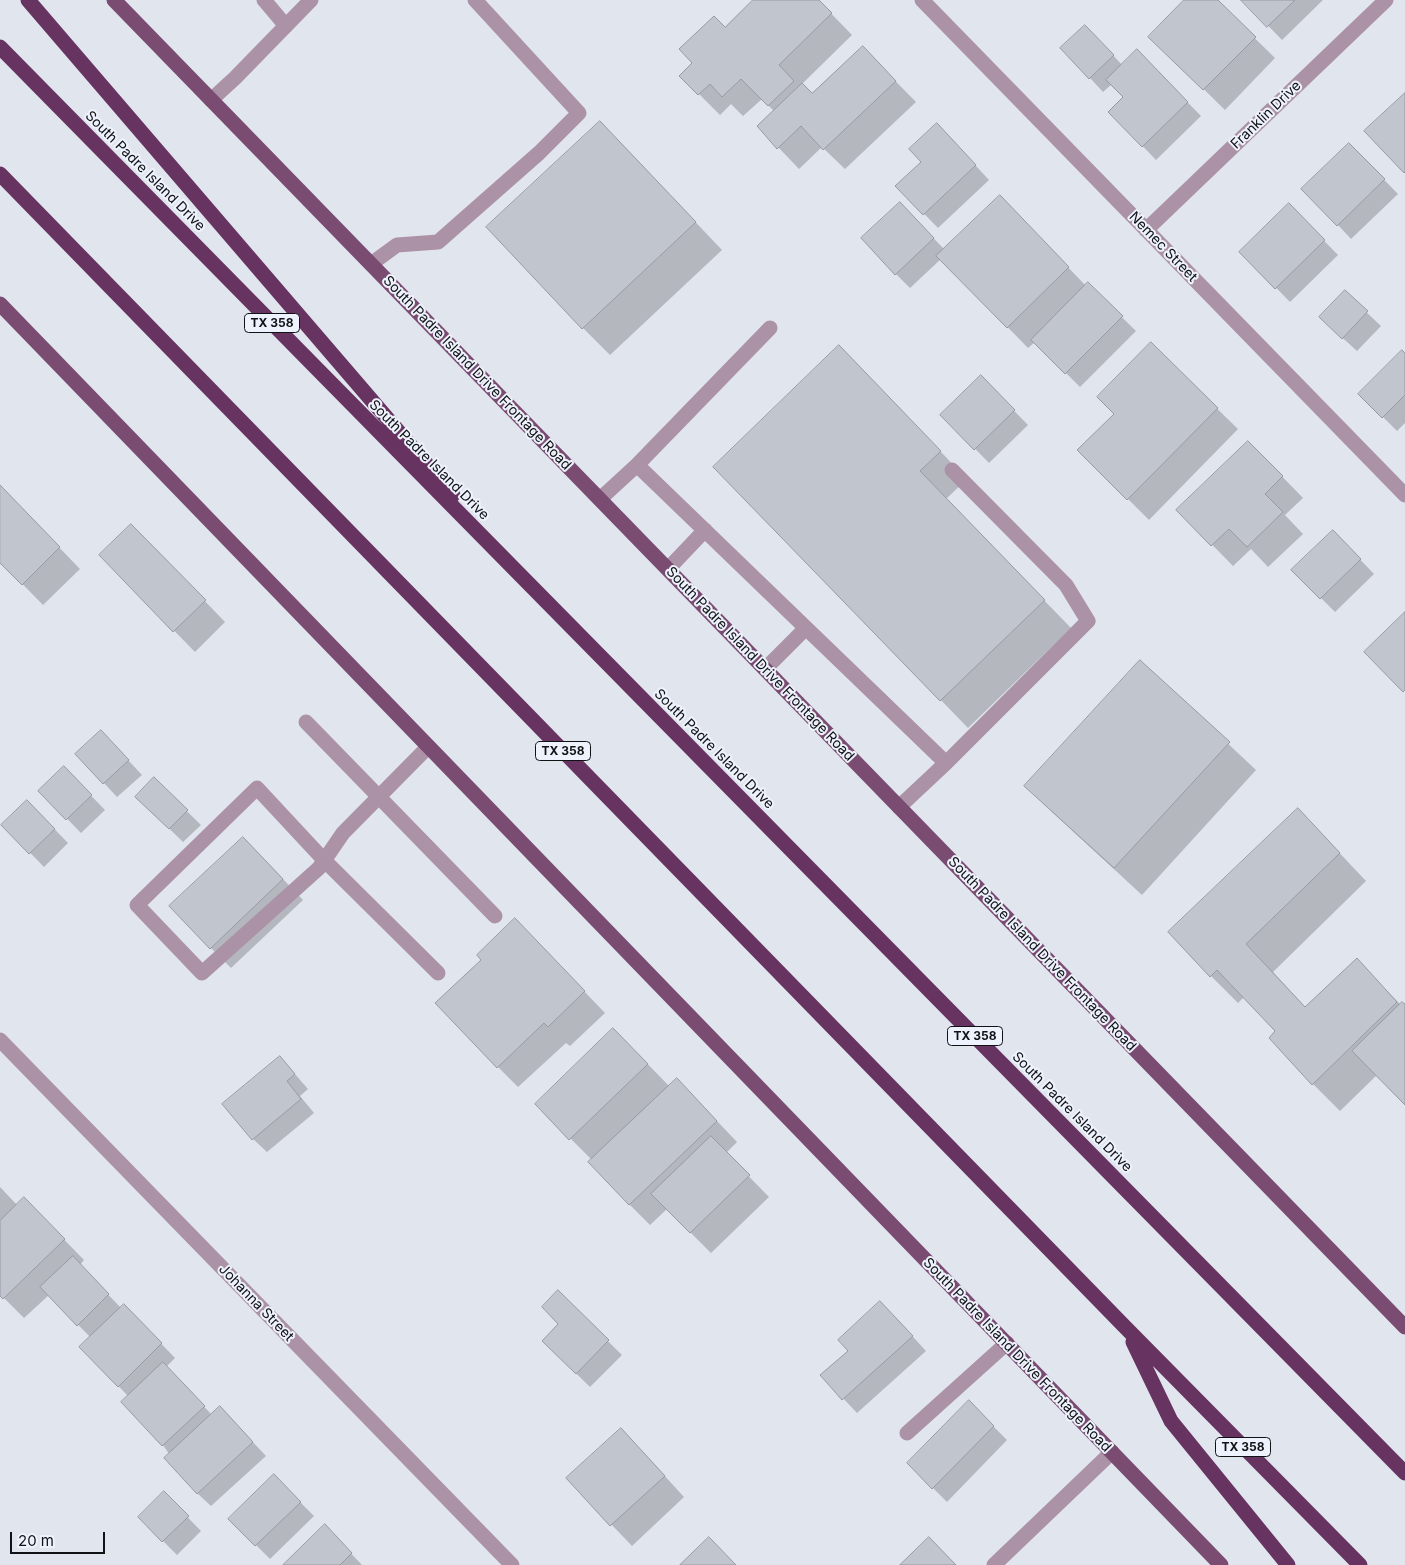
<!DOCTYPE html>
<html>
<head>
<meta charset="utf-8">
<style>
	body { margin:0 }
	#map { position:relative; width:1405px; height:1565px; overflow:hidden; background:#e1e5ee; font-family:Inter,sans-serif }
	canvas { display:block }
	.scale { position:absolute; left:10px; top:1532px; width:95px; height:22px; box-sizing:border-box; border:2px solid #101215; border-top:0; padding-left:6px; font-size:15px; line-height:18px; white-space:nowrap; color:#101215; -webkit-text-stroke:4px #eef2fc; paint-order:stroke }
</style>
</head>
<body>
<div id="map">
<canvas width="1405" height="1565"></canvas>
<div class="scale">20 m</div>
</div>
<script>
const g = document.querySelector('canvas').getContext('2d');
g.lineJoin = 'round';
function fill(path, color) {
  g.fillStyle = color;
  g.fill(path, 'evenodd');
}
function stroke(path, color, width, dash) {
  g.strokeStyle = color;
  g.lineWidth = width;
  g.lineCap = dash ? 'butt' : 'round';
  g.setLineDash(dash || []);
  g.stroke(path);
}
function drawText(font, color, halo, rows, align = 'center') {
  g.font = font + ' Inter,sans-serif';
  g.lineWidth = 4;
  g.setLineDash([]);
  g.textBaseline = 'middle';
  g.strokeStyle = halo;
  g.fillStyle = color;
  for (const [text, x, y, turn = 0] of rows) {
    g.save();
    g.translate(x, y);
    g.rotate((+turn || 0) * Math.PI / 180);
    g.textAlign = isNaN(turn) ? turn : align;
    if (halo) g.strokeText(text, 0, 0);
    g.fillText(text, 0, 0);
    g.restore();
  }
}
fill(new Path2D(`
	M755,0H818L852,35L802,84L813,95L863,48L916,102L845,169L822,147L799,169L758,126L774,111L762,99L743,116L731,104L720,115L681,76L725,28Z
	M1186,0H1216L1275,58L1225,110L1171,57Z
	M1243,0H1323L1282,40Z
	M1099,40L1123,66L1137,51L1201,116L1156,160L1110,112L1125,97L1112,84L1103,92L1090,78Z
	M951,139L989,180L938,228L897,186Z
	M1349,144L1398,194L1351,239L1338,225Z
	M627,150L722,250L610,355L583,328Z
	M1289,205L1338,255L1290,302L1241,252Z
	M913,217L945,250L1020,217L1086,286L1088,284L1136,331L1080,387L1035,342L1028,348L941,259L910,288L896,274Z
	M1345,292L1381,326L1357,351L1335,331Z
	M1151,344L1238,429L1149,520L1079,450L1115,414Z
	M1405,355V423L1397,431L1360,394Z
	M866,374L967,479L946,499L1071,628L968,728L715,467Z
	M981,377L1028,425L989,463L942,415Z
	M1269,463L1303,498L1285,515L1303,534L1268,567L1251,549L1233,566L1178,510Z
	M0,486L80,569L43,605L0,561Z
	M1333,531L1374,574L1335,612L1293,570Z
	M152,546L225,622L195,652L100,555Z
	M1141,662L1256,770L1142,895L1053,813L1026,786Z
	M115,746L142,775L117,797L77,754Z
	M64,768L105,810L81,833L40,791Z
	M154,779L201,825L183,842L137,797Z
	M27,801L68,843L44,867L3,825Z
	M1298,809L1366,881L1273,972L1306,1008L1356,960L1401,1005L1405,1006V1103L1377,1075L1340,1111L1313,1084L1277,1031L1244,997L1238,1003L1211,976Z
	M264,859L303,900L231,968L211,948Z
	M536,941L605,1013L570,1046L566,1043L518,1087L498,1067Z
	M634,1050L670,1087L698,1101L737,1142L726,1153L769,1197L711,1253L667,1209L650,1225L629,1204L592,1160L536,1104Z
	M280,1057L308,1089L300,1096L314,1113L267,1152L253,1139Z
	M0,1187L18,1206L45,1220L84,1260L80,1265L121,1308L124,1305L175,1358L166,1367L212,1415L234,1422L266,1456L211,1506L197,1493L128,1396L81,1347L91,1338L49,1295L24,1318L0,1294Z
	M558,1292L622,1355L590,1387L543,1341L560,1324Z
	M894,1316L926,1351L857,1413L822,1376L850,1351Z
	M969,1402L1007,1440L947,1502L908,1463Z
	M641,1450L684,1497L632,1546L568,1479Z
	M274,1476L314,1516L270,1559L230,1519Z
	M164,1493L201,1531L177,1555L139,1517Z
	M325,1526L362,1565H285Z`), '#0003');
const building = new Path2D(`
	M753,0H819L832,13L779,65L794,81L768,106L741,79L722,97L710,84L698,95L679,76L692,63L679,49L714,16L725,27Z
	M1184,0H1218L1256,37L1203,90L1148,37Z
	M1241,0H1295L1267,27Z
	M1085,25L1114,55L1089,79L1060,48Z
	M863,46L896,81L823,150L801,126L777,149L757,126L802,83L812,93Z
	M1137,49L1188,102L1142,147L1108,112L1123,97L1106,80Z
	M1405,93V172L1404,173L1364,131Z
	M600,121L696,222L582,329L486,227Z
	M937,123L976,165L923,215L895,186L921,162L909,149Z
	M1349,143L1385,179L1337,226L1301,189Z
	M1000,195L1069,267L1007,328L936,256Z
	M900,202L934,238L895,275L861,238Z
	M1289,203L1325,240L1275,289L1239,252Z
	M1088,282L1123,316L1065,374L1031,340Z
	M1345,290L1368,311L1342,339L1319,317Z
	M1151,342L1218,408L1127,500L1077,450L1114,414L1097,397Z
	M839,345L941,451L920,471L1045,600L940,701L713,467Z
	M1402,350L1405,353V395L1382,418L1358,394Z
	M981,375L1015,410L974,450L940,415Z
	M1248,441L1283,476L1265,494L1283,512L1247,547L1229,529L1211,546L1176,510Z
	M0,485L60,547L22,585L0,563Z
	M131,524L206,600L173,632L99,555Z
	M1333,530L1361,559L1320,599L1291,570Z
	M1405,612V690L1403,692L1364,652Z
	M1140,660L1230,742L1114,868L1024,786Z
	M101,730L129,760L103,784L75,754Z
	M64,766L92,795L66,820L38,791Z
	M154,777L188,810L169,829L135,797Z
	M27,800L55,829L29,854L1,825Z
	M1298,808L1340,853L1246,944L1305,1007L1357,958L1397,1002L1312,1085L1269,1038L1275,1031L1217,970L1210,977L1168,932Z
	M243,837L283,879L210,949L169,906Z
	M515,918L585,991L548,1027L544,1023L497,1068L435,1003L481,960L477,955Z
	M1402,1002L1405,1004V1105L1352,1051Z
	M613,1028L648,1064L569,1140L535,1104Z
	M280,1056L295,1074L287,1081L301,1099L252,1140L222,1104Z
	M677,1078L717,1121L629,1205L588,1162Z
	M711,1136L750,1175L690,1233L651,1194Z
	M24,1197L65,1239L3,1299L0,1296V1221Z
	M73,1256L109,1294L77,1326L40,1287Z
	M558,1290L609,1340L576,1374L542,1341L558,1324L542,1307Z
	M880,1301L913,1336L842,1400L820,1375L848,1351L838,1340Z
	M124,1304L162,1343L118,1387L79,1347Z
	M163,1362L205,1406L162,1446L121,1402Z
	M969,1400L994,1426L932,1489L907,1463Z
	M220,1406L253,1442L197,1494L164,1458Z
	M621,1428L665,1476L610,1526L566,1478Z
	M274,1474L301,1502L255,1546L228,1519Z
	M164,1491L189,1516L162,1542L138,1517Z
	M325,1524L352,1553L340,1565H283Z
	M709,1537L736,1565H680Z
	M929,1537L956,1565H900Z`);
fill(building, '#c1c5ce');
stroke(building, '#979aa3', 1);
stroke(new Path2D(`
	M264,0L286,26
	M922,0L1405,495
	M211,100L235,78L311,0
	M1146,230L1386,0
	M371,264L397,245L438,242L539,153L579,113L475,0
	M770,328L637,465L946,763
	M600,499L637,465
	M668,569L705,530
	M765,669L806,628
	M306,722L495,916
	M428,747L343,833L319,868L202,973L137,905L257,788L324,860L438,973
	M899,807L946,763L1088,621L1066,585L952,470
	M0,1040L512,1565
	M907,1433L1007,1343
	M994,1565L1112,1452`), '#ac92a7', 15);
stroke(new Path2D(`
	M114,0L1405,1327
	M0,304L1221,1565`), '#7a4c72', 15);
stroke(new Path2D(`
	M28,0L453,495
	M0,47L1405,1473
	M0,174L1127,1329L1360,1565
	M1133,1342L1171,1421L1288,1565`), '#673360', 15);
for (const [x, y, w] of [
	[272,323,55],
	[563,751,55],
	[975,1036,55],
	[1243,1447,55]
]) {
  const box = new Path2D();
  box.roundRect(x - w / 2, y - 9.5, w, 19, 4);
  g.fillStyle = '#eef2fc';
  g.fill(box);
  stroke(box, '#101215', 1);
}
drawText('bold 12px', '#101215', null, [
	["TX 358",272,323],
	["TX 358",563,751],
	["TX 358",975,1036],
	["TX 358",1243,1447]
]);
drawText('14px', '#101215', '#eef2fc', [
	["Franklin Drive",1266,115,-44],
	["South Padre Island Drive",145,171,45],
	["Nemec Street",1163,247,46],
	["South Padre Island Drive Frontage Road",477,373,46],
	["South Padre Island Drive",429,460,45],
	["South Padre Island Drive Frontage Road",760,664,46],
	["South Padre Island Drive",714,749,45],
	["South Padre Island Drive Frontage Road",1042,954,46],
	["South Padre Island Drive",1072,1112,45],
	["Johanna Street",256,1303,46],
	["South Padre Island Drive Frontage Road",1017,1355,46]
]);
</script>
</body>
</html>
